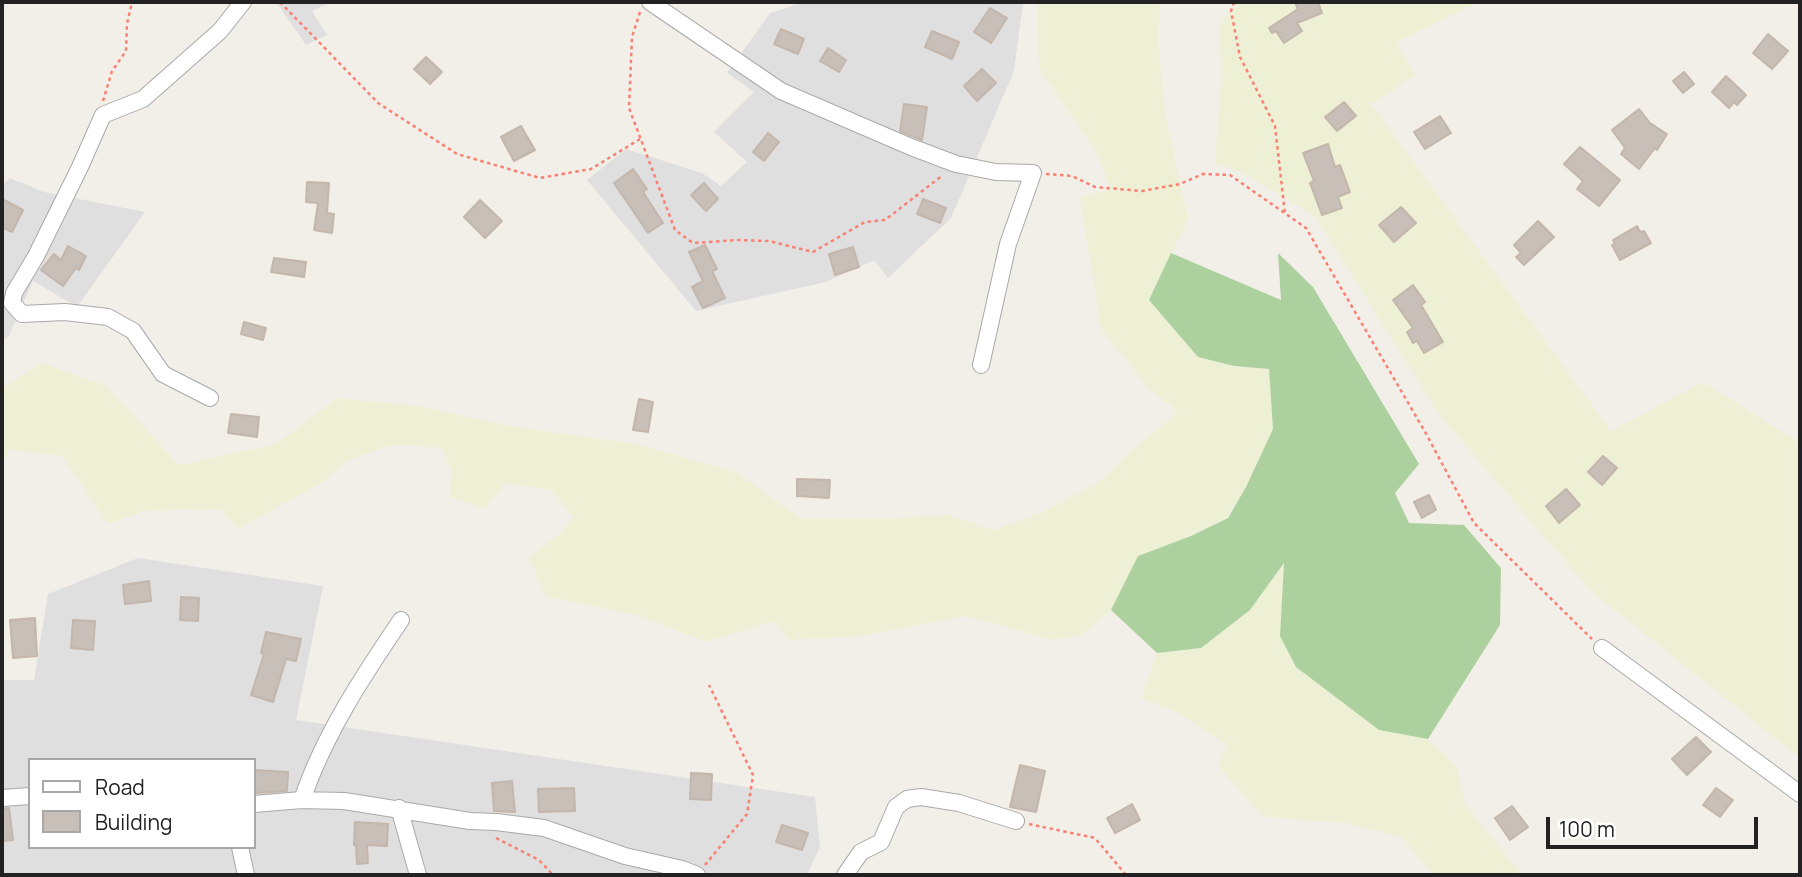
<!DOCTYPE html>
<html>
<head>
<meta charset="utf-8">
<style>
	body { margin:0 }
	#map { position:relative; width:1802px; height:877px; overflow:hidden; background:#f2efe9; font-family:Manrope,sans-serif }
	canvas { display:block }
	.frame { position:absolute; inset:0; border:4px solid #222; pointer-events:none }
	.legend { position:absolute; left:28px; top:758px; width:228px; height:91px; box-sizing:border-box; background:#fff; border:2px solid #a7a7a7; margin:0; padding:9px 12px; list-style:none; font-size:21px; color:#222 }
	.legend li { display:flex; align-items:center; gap:14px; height:35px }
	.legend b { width:35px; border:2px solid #a7a7a7 }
	.scale { position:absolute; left:1546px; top:817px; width:212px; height:32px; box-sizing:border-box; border:4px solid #222; border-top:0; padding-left:9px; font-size:21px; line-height:24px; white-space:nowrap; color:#222; -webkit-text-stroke:5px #fff; paint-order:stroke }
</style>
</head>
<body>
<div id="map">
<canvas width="1802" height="877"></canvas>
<div class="frame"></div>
<ul class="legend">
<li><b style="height:9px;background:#fff"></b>Road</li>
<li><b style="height:19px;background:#c7bfb8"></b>Building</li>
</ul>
<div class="scale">100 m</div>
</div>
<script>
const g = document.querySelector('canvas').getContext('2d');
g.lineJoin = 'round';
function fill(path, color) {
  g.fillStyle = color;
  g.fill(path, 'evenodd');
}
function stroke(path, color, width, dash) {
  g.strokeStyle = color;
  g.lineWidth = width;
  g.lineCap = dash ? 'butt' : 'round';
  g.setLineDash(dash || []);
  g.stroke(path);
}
fill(new Path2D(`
	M276,2H331L312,11L327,35L306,45Z
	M804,2H1023L1014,71L951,218L888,278L874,260L826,282L696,311L587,180L626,149L702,173L721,186L747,162L714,132L754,92L727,73L770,13Z
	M10,178L44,192L145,212L77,307L33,281L9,336L2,341V185Z
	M138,558L323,586L296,720L815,797L820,847L807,875H2V680H34L48,594ZM30,760H254V847H30Z`), '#e0dfdf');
fill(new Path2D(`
	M1037,2H1160L1158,41L1166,119L1188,219L1149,300L1234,366L1270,369L1273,429L1246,487L1227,518L1191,536L1138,556L1111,610L1081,635L1053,640L967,616L860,636L789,640L774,621L706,642L639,616L546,596L529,558L558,535L574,517L551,490L505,483L484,509L450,497L451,471L443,448L391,445L348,460L321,483L238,529L220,509L145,511L108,524L62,456L9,450L2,464V388L42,363L106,386L179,465L276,444L337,398L418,406L515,427L637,444L738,473L801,519H877L948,515L994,530L1045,511L1102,480L1133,449L1168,421L1177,410L1150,390L1101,329L1080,198L1111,189L1096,151L1039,68Z
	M1238,2H1478L1397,42L1415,75L1371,104L1611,431L1703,382L1800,443V758L1592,592L1440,416L1315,216L1245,174L1215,163L1221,80L1220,25Z
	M1285,561L1280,635L1379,730L1428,739L1456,765L1465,804L1522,875H1433L1402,837L1345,823L1264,817L1218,766L1227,744L1176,712L1141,698L1157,653L1201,648L1250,610Z`), '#eef0d5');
fill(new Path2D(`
	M1171,253L1281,300L1278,253L1313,287L1419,464L1395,493L1409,523L1464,525L1501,568L1500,625L1428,739L1379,730L1296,667L1280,636L1284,563L1250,610L1201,648L1157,653L1111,610L1138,556L1191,536L1228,518L1246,487L1273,429L1269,369L1234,366L1198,357L1149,300Z`), '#add19e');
const building = new Path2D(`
	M1295,2H1318L1322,13L1297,23L1302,31L1284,43L1276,31L1272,33L1269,28L1298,9Z
	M990,8L1007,18L991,43L974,32Z
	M781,29L804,39L798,54L774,44Z
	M932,31L959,42L952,59L925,47Z
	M1768,34L1788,51L1772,69L1753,53Z
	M828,48L846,60L839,72L820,61Z
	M426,57L442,72L430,84L414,69Z
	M982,69L996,83L977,101L964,86Z
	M1684,72L1694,84L1683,93L1673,81Z
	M1726,76L1746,95L1737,105L1734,102L1729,108L1712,92Z
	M1344,102L1356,116L1337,131L1325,117Z
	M904,104L927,107L922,140L900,131Z
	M1639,109L1650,123L1667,134L1657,150L1655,148L1639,169L1621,154L1625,148L1612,130Z
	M1440,116L1451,133L1425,149L1414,132Z
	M521,126L535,150L514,161L501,137Z
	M768,133L779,142L764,161L753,152Z
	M1328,144L1335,167L1340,165L1350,192L1338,197L1342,208L1322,215L1310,183L1314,181L1303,153Z
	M1580,147L1620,180L1599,206L1577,189L1583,181L1564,164Z
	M633,169L647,189L643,192L663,223L648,233L614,183Z
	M307,182L329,183L327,213L334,214L332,233L314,230L318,203L306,202Z
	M704,183L718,199L706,211L691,195Z
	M2,199L23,210L12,232L2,227Z
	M923,199L946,208L940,223L917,214Z
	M480,200L502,221L485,238L464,217Z
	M1401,207L1416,223L1394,242L1379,225Z
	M1538,221L1554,237L1524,265L1516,257L1521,253L1514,245Z
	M1637,226L1640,232L1644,231L1651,243L1620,260L1612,245L1615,243L1613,240Z
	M705,245L717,269L712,271L725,298L703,308L692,287L703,281L689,252Z
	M68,246L86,256L79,270L76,268L63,286L41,270L54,254L61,260Z
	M853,247L859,267L835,275L829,254Z
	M274,258L306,262L304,277L271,272Z
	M1413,285L1425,302L1421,305L1443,342L1424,353L1417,341L1413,343L1407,332L1413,328L1393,300Z
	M244,322L266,328L263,340L241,334Z
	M639,399L653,402L648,432L633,430Z
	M231,414L259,417L257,437L228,433Z
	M1603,456L1617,468L1602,485L1588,472Z
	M797,479L830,480L829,498L797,496Z
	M1566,489L1580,505L1559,523L1546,506Z
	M1429,495L1436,510L1422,518L1414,502Z
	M149,581L151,601L125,604L123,585Z
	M181,597L199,598L198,621L180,620Z
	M35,618L37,656L13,658L10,620Z
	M73,620L95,621L93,650L71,648Z
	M266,632L301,639L296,661L286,659L273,702L251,695L264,654L261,653Z
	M1696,737L1711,752L1687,775L1672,759Z
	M1020,765L1045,771L1036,812L1010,807Z
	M254,770L288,772L287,791L254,793Z
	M691,773L712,774L711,800L690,799Z
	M512,781L515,812L494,811L492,783Z
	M574,788L575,811L539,812L538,789Z
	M1716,788L1733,800L1720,817L1703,805Z
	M1132,804L1140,820L1115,833L1107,818Z
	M1512,806L1528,827L1510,840L1495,818Z
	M9,808L13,840L2,841V809Z
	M355,822L388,824L387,846L367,845L368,863L357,864L356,845H354Z
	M782,825L808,833L802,850L776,842Z`);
fill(building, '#c7bfb8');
stroke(building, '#c4b6ab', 2);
const minor = new Path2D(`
	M650,2L781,91L911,147L956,164L996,172L1033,173L1008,244L981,365
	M210,398L163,374L133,331L108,317L65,312L22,314L12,303L14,293L36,256L80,167L103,115L143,99L220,31L243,2
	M1602,648L1800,794
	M2,798L30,796
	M302,800C324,735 363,676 401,620
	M254,804L302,800L344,801L470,821L496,822L544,828L625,856L682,869L697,875
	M399,808L418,875
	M240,847L246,875
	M845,875L861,852L881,842L896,807L907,799L921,797L959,803L1016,821`);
stroke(minor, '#a9a9a9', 18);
stroke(new Path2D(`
	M280,2L378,103L457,154L540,178L591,169L640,139
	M1234,2L1231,11L1240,57L1275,126L1285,214
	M640,12L632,37L629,108L675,230L693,243L737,240L769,241L813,252L865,222L885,220L943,175
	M103,101L112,71L126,51L127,24L132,2
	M1046,174L1072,176L1095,187L1142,191L1180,184L1203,174L1230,175L1306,228L1424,430L1474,523L1592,639
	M1029,824L1095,838L1126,875
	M496,838L539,860L553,875
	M705,865L747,814L753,775L709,685`), '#fa8072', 2.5, [3.5, 3.5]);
stroke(minor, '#fff', 16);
</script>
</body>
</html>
